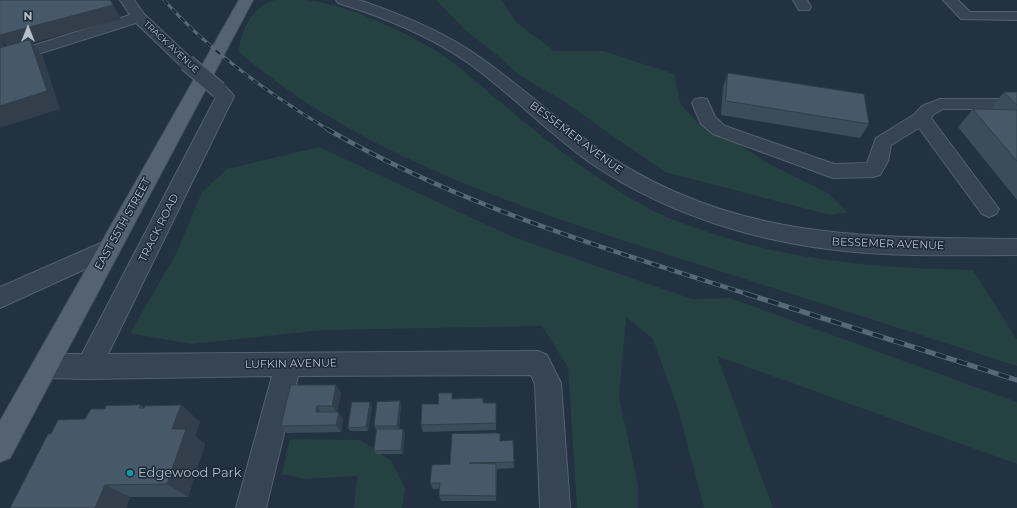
<!DOCTYPE html>
<html>
<head>
<meta charset="utf-8">
<style>
	body { margin:0 }
	#map { position:relative; width:1017px; height:508px; overflow:hidden; background:#233241; font-family:Montserrat,sans-serif }
	canvas { display:block }
	.north { position:absolute; left:8px; top:8px; width:40px; height:40px; -webkit-text-stroke:3px #1c2936; paint-order:stroke; rotate:0deg; font-size:11px; font-weight:700; line-height:16px; text-align:center; color:#b4bfcb }
	.north::after { content:''; display:block; margin:auto; width:14px; height:18px; background:#b4bfcb; clip-path:polygon(50% 0,100% 100%,50% 72%,0 100%) }
</style>
</head>
<body>
<div id="map">
<canvas width="1017" height="508"></canvas>
<div class="north">N</div>
</div>
<script>
const g = document.querySelector('canvas').getContext('2d');
g.lineJoin = 'round';
function fill(path, color) {
  g.fillStyle = color;
  g.fill(path, 'evenodd');
}
function stroke(path, color, width, dash) {
  g.strokeStyle = color;
  g.lineWidth = width;
  g.lineCap = dash ? 'butt' : 'round';
  g.setLineDash(dash || []);
  g.stroke(path);
}
function drawText(font, color, halo, rows, align = 'center') {
  g.font = font + ' Montserrat,sans-serif';
  g.lineWidth = 3;
  g.setLineDash([]);
  g.textBaseline = 'middle';
  g.strokeStyle = halo;
  g.fillStyle = color;
  for (const [text, x, y, turn = 0] of rows) {
    g.save();
    g.translate(x, y);
    g.rotate((+turn || 0) * Math.PI / 180);
    g.textAlign = isNaN(turn) ? turn : align;
    if (halo) g.strokeText(text, 0, 0);
    g.fillText(text, 0, 0);
    g.restore();
  }
}
fill(new Path2D(`
	M276,0C286,0 297,0 307,0C348,5 404,31 439,53C460,66 479,85 499,101C549,143 601,185 660,214C672,220 686,224 699,229C787,261 880,268 973,270L1017,340V366C909,331 802,297 694,263C537,213 366,161 239,52C239,33 254,3 276,0Z
	M436,0H501L517,23L554,51H603L674,74L681,105L702,127L739,144L767,163L828,193L847,212L830,215L665,172L560,99L519,75L497,55L465,30Z
	M319,147L513,237L692,299L730,298L1017,402V464L717,356L773,508H704L679,412L653,339L626,317L619,398L638,485V508H577L568,367L542,326L324,330L191,344L130,333L176,254L202,192L227,169Z
	M290,439L361,440L391,461L405,488L402,508H354L357,476L306,479L282,474Z`), '#254142');
const minor = new Path2D(`
	M120,0H134L144,14L193,60L195,63L193,66L187,68L181,66L136,23L0,66V56L130,15Z
	M336,0H358L365,2C405,16 444,32 478,56C523,87 563,126 609,156C739,241 869,237 1017,239V255C960,255 902,257 845,251C757,242 669,215 595,166C550,135 512,94 467,62C428,35 383,17 338,3Z
	M793,0H807L811,7L809,10H799Z
	M943,0H958L970,12H1017V20L961,19Z
	M219,85L225,86L234,96L108,354L538,351L547,355L561,383L570,508H540L535,384L531,375L298,376L266,508H236L272,376L89,379L45,378L36,374L32,366L36,358L45,354H82L216,97L211,90L213,86Z
	M701,98L707,99L715,117L725,126L834,164L867,163L876,138L915,114L922,106L940,99H1017V109H943L934,114L931,118L999,209L996,214L989,217L982,214L919,128L891,145L888,161L880,175L873,177L833,178L713,134L701,124L692,103L695,99Z
	M110,239L118,242L121,248L118,254L0,308V287Z`);
const major = new Path2D(`
	M239,0H253L10,458L0,462V421Z`);
stroke(minor, '#55626e', 2);
stroke(major, '#414d5a', 2);
fill(minor, '#374451');
fill(major, '#556371');
const railFar2 = new Path2D(`
	M164,0C210,52 269,94 329,130`);
const railFar1 = new Path2D(`
	M327,129C458,205 606,249 750,295`);
const rail = new Path2D(`
	M747,294L1017,380`);
stroke(railFar2, '#596878', 3);
stroke(railFar1, '#596878', 4.5);
stroke(rail, '#596878', 5);
stroke(railFar2, '#1c2936', 2, [6]);
stroke(railFar1, '#1c2936', 3, [8]);
stroke(rail, '#1c2936', 3.5, [11]);
const minorBridge = new Path2D(`
	M187,63L219,90`);
stroke(minorBridge, '#55626e', 18, []);
stroke(minorBridge, '#374451', 16);
fill(new Path2D(`
	M728,73L869,124L860,138L721,115L723,87Z
	M1004,92H1017V200L958,127L973,109L989,110Z
	M341,392L337,412L343,419L341,432L287,433L281,426Z
	M483,398V403H496V430L423,432L421,425L453,399Z
	M400,401L401,405L399,429L405,432L403,454H376L374,451L377,430H376L374,426Z
	M140,405L144,408L181,405L200,422L195,436L205,444L188,497H130L126,508L51,434L85,419L105,409Z
	M372,406L368,431H350L348,428Z
	M500,441L514,462V468L497,469L496,501H441L439,495V489H433L430,483L450,464Z`), '#3d4c59');
fill(new Path2D(`
	M113,5L121,19L32,43L43,57L60,109L0,128V106L9,49L3,41L4,47L0,48V32Z
	M336,385L341,392L337,413L332,406Z
	M400,401L401,405L398,430L397,426Z
	M370,402L372,406L368,431L366,427Z
	M181,405L200,422L195,436L205,444L188,497L167,484L172,429Z
	M317,406L322,414L316,412Z
	M339,412L343,419L341,432L336,425Z
	M403,429L405,432L403,454L401,450Z
	M105,485L130,497L126,508H95Z`), '#323e49');
const building = new Path2D(`
	M0,0H110L113,5L0,35Z
	M30,40L47,91L0,106V48Z
	M728,73L864,94L869,124L726,101Z
	M1004,92H1017V105Z
	M973,109L1017,110V161Z
	M291,385H336L332,406H317L316,412H339L336,425L281,426Z
	M439,393H452V399L483,398V403H496V423L421,425L422,404H438Z
	M400,401L397,426H374L377,402Z
	M352,402H370L366,427L348,428Z
	M140,405L139,408H144L145,406L181,405L172,429H186L167,484L105,485L95,508H10L48,434H51L58,420L85,419L91,409H105L106,406Z
	M377,429H403L401,450L374,451Z
	M496,433L500,434V441L513,440L514,462L469,463L496,464V496L439,495L440,483H430L432,465L450,464L452,434Z`);
fill(building, '#475868');
stroke(building, '#323e49', 1);
for (const [x, y, r, color] of [
	[130,473,4,"#0f9aa8"]
]) {
  const dot = new Path2D();
  dot.arc(x, y, r, 0, 2 * Math.PI);
  g.fillStyle = color;
  g.fill(dot);
  stroke(dot, '#1c2936', 1.5);
}
drawText('9px', '#b4bfcb', '#1c2936', [
	["TRACK AVENUE",171,47,43]
]);
drawText('11px', '#b4bfcb', '#1c2936', [
	["BESSEMER AVENUE",576,138,37],
	["EAST 55TH STREET",123,224,-61],
	["TRACK ROAD",159,228,-63],
	["BESSEMER AVENUE",888,244,2],
	["LUFKIN AVENUE",291,364,-1]
]);
drawText('13px', '#b4bfcb', '#1c2936', [
	["Edgewood Park",138,473]
], 'left');
</script>
</body>
</html>
